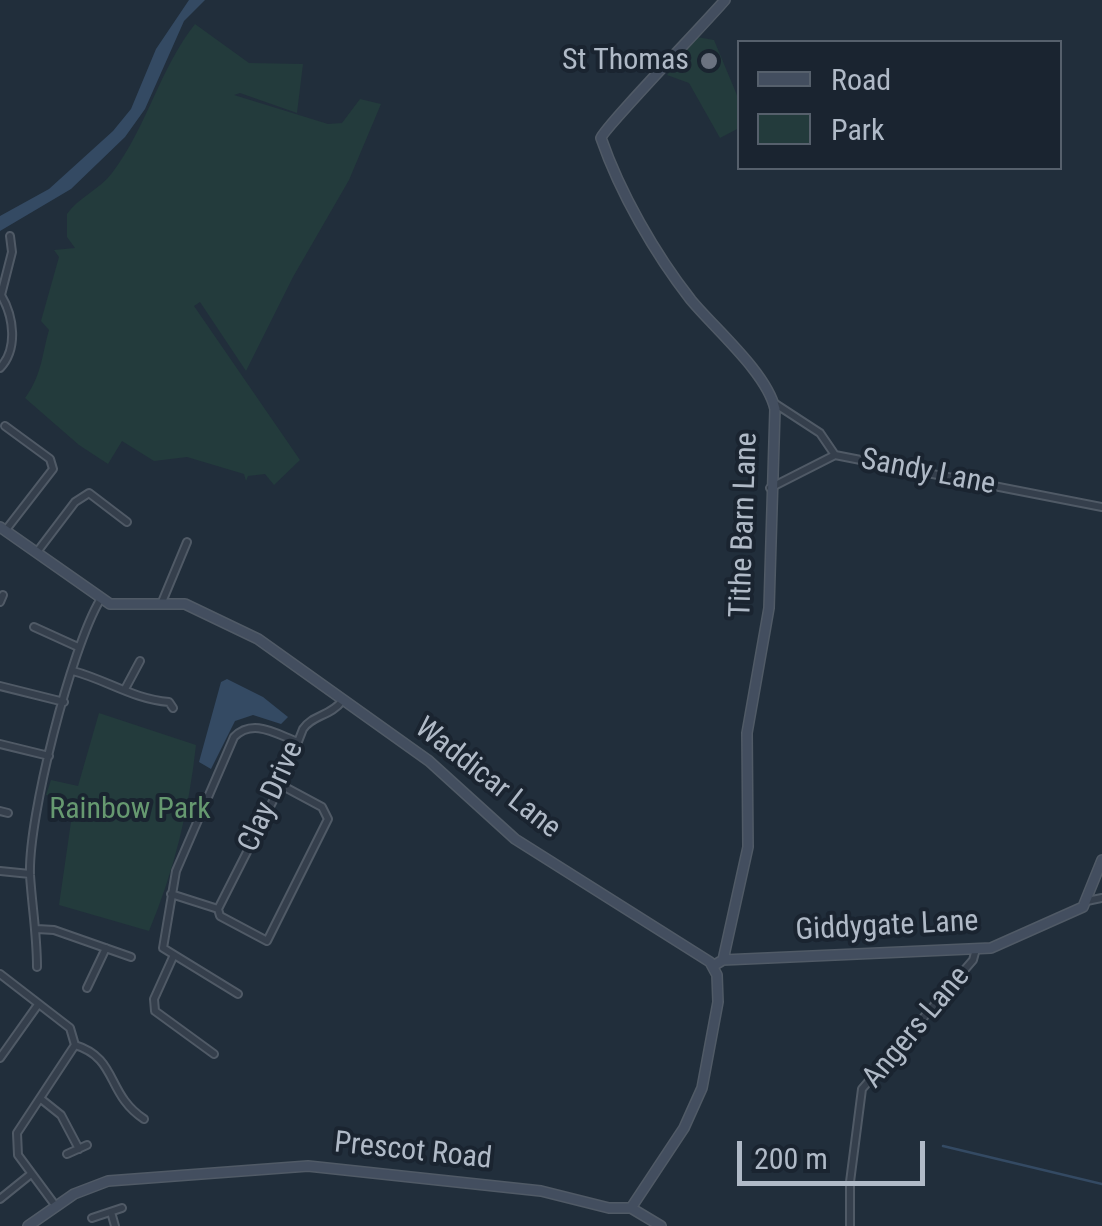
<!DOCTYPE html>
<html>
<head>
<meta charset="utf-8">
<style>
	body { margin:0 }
	#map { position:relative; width:1102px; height:1226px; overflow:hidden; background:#212e3b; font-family:"Roboto Condensed",sans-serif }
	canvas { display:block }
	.legend { position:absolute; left:737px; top:40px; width:325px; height:130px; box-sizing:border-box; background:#1a2430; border:2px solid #56606c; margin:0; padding:12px 18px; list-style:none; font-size:30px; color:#b0bac7 }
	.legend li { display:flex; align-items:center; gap:20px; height:50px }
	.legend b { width:50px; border:2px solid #56606c }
	.scale { position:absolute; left:737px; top:1141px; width:188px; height:45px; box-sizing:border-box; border:5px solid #b0bac7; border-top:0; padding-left:12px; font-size:30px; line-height:35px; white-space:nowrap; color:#b0bac7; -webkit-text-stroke:8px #1a2430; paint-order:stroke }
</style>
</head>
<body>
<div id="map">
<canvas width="1102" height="1226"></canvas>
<ul class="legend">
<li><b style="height:12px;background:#434e5f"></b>Road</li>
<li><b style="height:28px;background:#233b3c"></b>Park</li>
</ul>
<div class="scale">200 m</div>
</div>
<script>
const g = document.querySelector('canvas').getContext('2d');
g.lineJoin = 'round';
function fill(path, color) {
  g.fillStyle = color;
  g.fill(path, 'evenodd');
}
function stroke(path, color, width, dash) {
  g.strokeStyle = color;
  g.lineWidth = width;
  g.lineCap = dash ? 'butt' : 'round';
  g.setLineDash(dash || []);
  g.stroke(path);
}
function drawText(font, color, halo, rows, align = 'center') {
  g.font = font + ' "Roboto Condensed",sans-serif';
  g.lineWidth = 8;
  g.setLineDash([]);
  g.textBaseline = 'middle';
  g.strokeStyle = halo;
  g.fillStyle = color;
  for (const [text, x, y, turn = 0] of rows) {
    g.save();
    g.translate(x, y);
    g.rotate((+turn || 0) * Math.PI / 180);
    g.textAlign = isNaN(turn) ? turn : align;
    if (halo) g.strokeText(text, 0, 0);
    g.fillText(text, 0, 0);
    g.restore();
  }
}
fill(new Path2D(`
	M195,24L249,63L303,64L297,113L240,93L234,95L328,124L342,123L360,99L381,104L349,180L293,277L246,371L200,302L194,306L300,460L274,485L265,474L248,476L246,481L244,474L187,457L154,461L122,441L108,464L79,445L25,398C42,375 42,354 49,330L41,321L59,257L54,250L75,248L67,237V214C78,198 100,189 112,173C147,127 160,68 195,24Z
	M697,37L714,40L739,100V128L720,138L689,83L667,75Z
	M99,713L196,745C189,810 174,871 149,931L59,905L74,801L46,795L51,780L78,786Z`), '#233b3c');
fill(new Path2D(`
	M189,0H205L184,21L145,109L125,137L71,189L0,231V216L49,189L113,131L131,109L156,49Z
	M227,679L263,697L288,717L281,724L253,715L235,721L211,769L199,762L221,682Z`), '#344a63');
stroke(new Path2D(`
	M943,1146L1102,1184`), '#344a63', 2.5);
const street = new Path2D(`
	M1,295L12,252L10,236
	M0,368C18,349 14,317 1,295
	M774,403L820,433L835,455L1102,507
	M5,426L50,459L53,469L5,531
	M770,488L835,455
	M37,552L75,502L89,493L127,522
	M0,602L3,595
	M162,602L187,542
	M34,627L78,647
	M73,671C107,680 133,699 169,702L173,708
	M0,686L64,702
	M125,689L140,661
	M0,744L49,756
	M0,811L8,813
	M0,871L30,874
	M171,894L218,909L220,916L267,941L328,819L322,807L281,785
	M1087,901L1102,898
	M218,909L281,785L303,729C312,715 331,716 342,701
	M37,929L54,930L131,957
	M173,957L154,999L155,1011L214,1054
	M37,967C37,935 32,906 30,875C28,817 71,649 100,600
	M0,974L70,1028L75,1045
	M87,988L106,948
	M238,994L163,948L176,871L234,737C253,718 276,734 298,742
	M75,1045C118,1058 106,1094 144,1119
	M0,1058L37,1006
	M41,1099L61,1115L79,1149
	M67,1154L87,1145
	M0,1199L31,1174
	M55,1205L18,1155L17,1133L75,1045
	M111,1212L115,1226
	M92,1218L122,1208
	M850,1226V1182L862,1089L973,960L976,949`);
const secondary = new Path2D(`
	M0,527L110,604H185L258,639L429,761L515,839L710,962L717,975L718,1002L702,1088L684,1128L631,1208
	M723,960L991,948L1083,907L1102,860
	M713,966L723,960L748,847L747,733L769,608L775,409C767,373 715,329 691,300C655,254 620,193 601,138C604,128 709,19 725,0
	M28,1226L74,1194L108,1181L308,1166L541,1191L609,1208H631L661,1226`);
stroke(street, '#505a66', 10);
stroke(secondary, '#505a66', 12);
stroke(street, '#353f4c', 6);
stroke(secondary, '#434e5f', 9);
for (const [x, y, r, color] of [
	[709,61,10,"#6b7280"]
]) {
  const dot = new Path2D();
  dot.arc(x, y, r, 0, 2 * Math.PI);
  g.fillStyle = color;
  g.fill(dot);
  stroke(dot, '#1a2430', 4);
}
drawText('30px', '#b0bac7', '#1a2430', [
	["St Thomas",689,61]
], 'right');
drawText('30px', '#b0bac7', '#1a2430', [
	["Sandy Lane",928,473,11],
	["Tithe Barn Lane",745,525,-88],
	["Waddicar Lane",487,779,38],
	["Clay Drive",272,797,-66],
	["Giddygate Lane",887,927,-3],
	["Angers Lane",917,1028,-50],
	["Prescot Road",413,1152,6]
]);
drawText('30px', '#669970', '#1a2430', [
	["Rainbow Park",130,810]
]);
</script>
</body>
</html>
